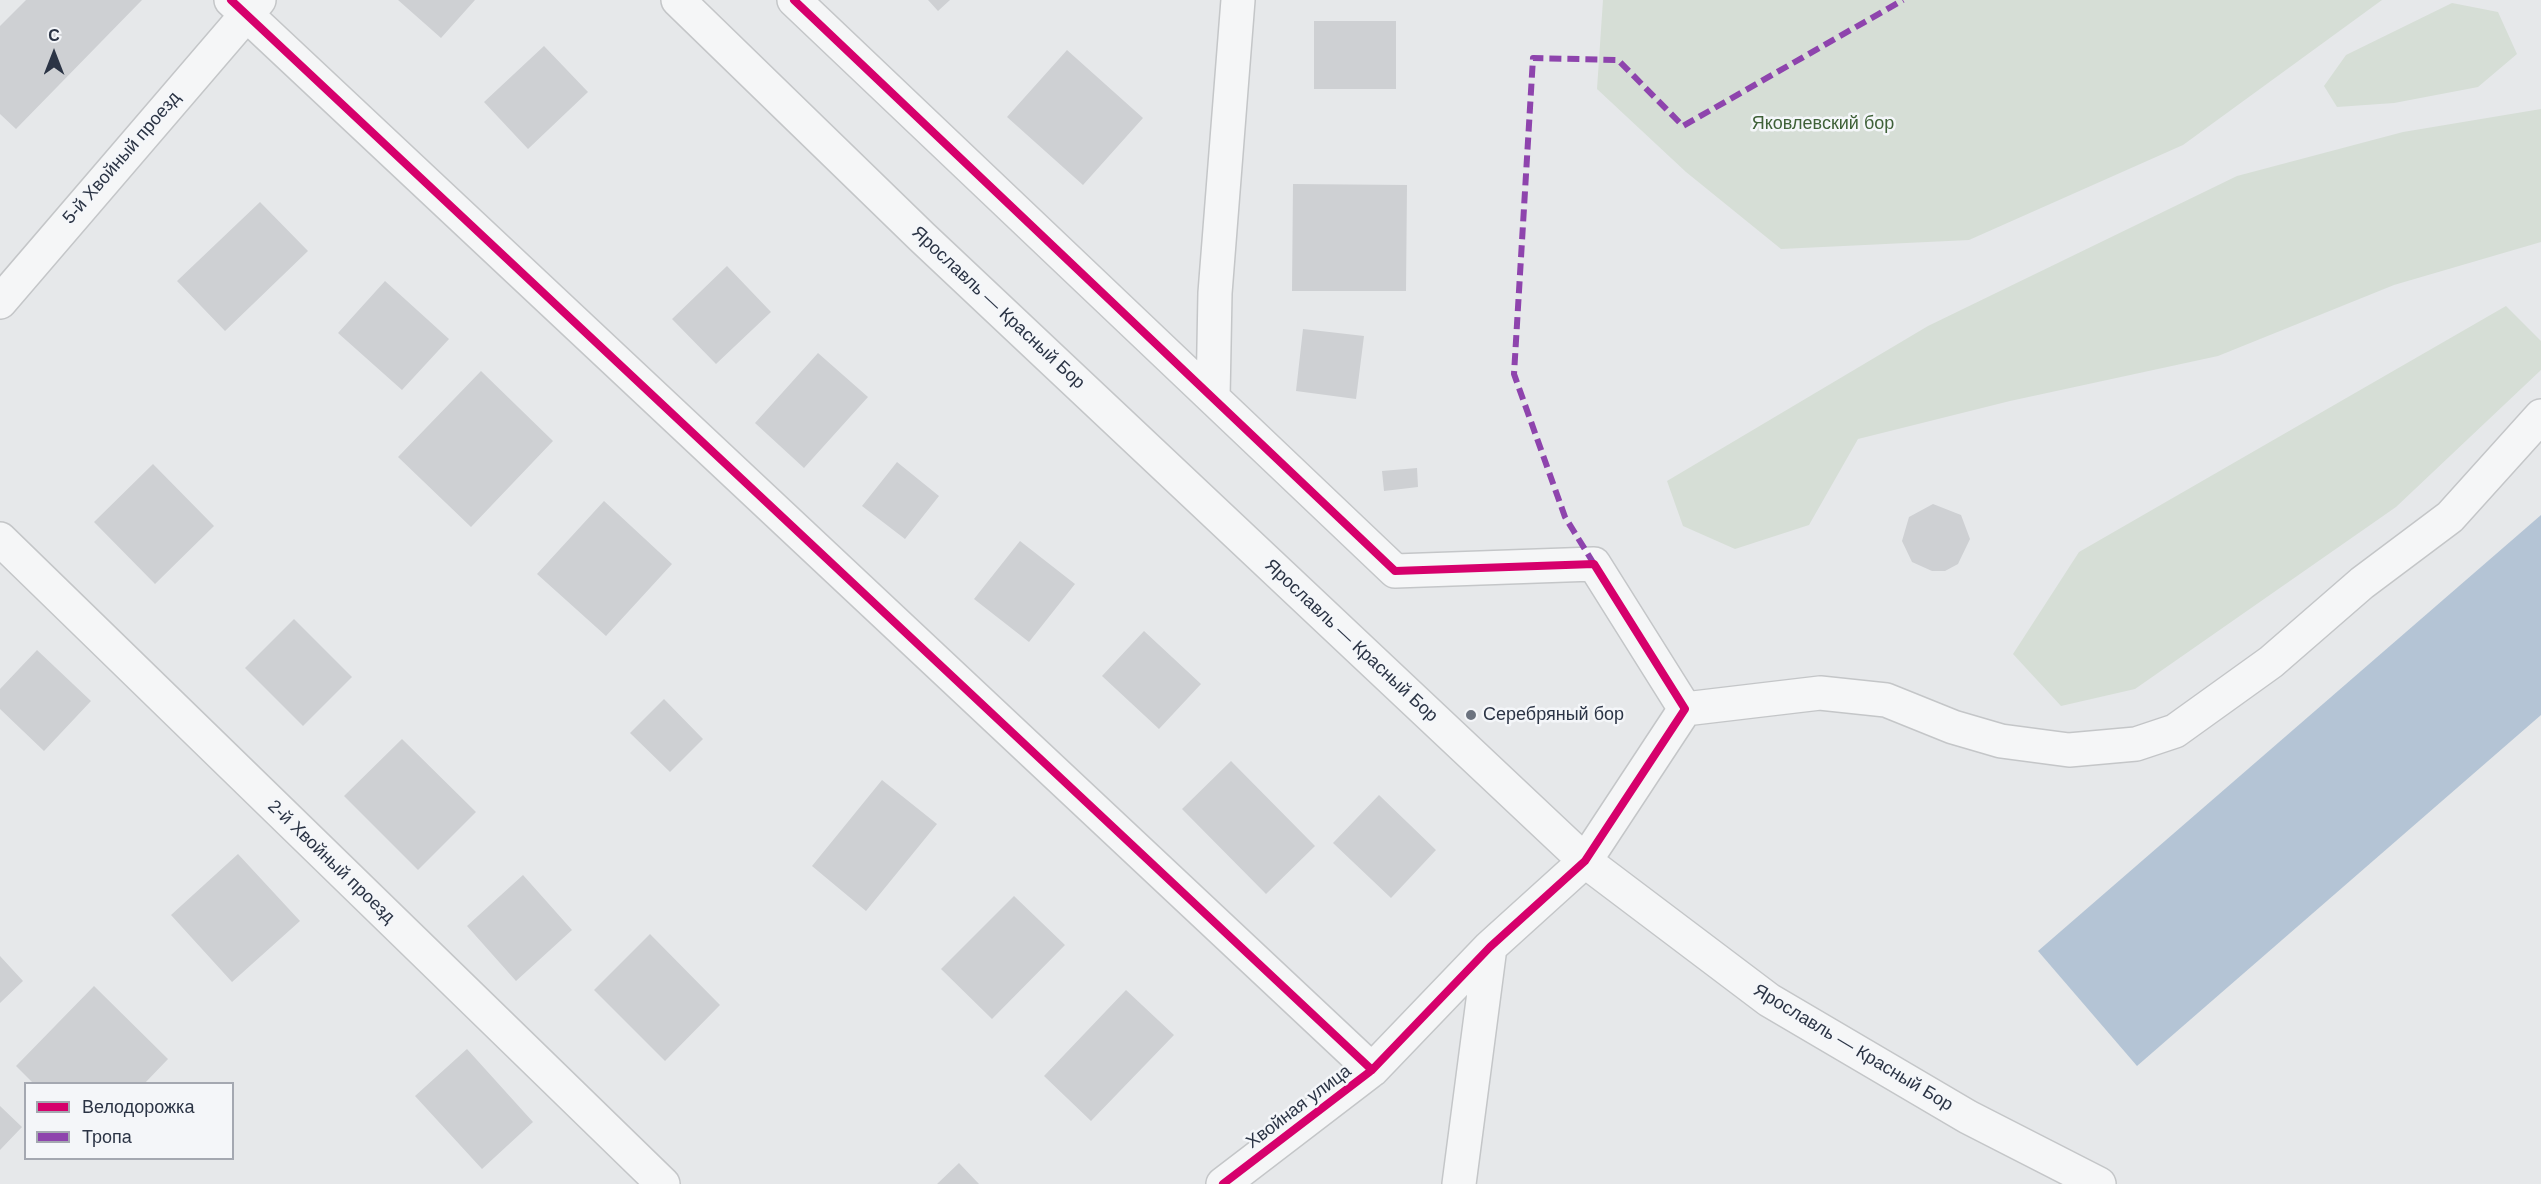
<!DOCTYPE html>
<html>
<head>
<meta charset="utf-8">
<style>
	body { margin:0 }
	#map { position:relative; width:2541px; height:1184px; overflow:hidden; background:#e6e8ea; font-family:Helvetica,sans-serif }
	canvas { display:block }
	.legend { position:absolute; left:24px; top:1082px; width:210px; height:78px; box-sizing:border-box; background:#f4f6f9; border:2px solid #a4a8b1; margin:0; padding:8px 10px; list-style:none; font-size:18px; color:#2b3445 }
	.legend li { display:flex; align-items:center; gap:12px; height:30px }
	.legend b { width:30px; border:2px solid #a4a8b1 }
	.north { position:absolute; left:24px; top:24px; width:60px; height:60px; -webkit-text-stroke:4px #f4f6f9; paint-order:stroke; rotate:0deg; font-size:16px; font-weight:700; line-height:24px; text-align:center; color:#2b3445 }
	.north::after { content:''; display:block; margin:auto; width:21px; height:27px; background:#2b3445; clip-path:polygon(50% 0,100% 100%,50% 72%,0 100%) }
</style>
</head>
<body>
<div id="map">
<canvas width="2541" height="1184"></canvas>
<ul class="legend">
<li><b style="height:8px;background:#d6006c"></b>Велодорожка</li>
<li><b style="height:8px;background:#8e44ad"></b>Тропа</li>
</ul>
<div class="north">С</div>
</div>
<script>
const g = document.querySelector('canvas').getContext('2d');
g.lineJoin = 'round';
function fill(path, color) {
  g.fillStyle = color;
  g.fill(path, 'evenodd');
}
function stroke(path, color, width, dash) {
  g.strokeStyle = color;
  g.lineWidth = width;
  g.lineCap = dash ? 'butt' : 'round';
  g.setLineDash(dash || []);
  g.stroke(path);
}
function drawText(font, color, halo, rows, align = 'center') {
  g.font = font + ' Helvetica,sans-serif';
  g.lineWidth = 5;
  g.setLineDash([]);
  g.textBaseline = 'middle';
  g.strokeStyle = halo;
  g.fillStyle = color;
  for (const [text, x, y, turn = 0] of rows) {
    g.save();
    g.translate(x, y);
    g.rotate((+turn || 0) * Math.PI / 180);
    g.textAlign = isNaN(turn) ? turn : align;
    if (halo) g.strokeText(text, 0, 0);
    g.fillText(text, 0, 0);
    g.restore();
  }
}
fill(new Path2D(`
	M1603,0H2382L2183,145L1969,240L1781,249L1686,172L1597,89Z
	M2452,3L2498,12L2517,54L2478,87L2394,103L2337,107L2324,86L2346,55Z
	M2541,109V242L2394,285L2218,356L2010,401L1858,439L1809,525L1735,549L1683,526L1667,481L1928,326L2237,176L2403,132Z
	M2506,306L2541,341V370L2396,507L2135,689L2061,706L2013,654L2079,552Z`), '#d6ded6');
fill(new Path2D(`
	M2541,515V715L2137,1066L2038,951Z`), '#b4c4d5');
fill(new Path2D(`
	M26,0H142L16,129L0,114V26Z
	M398,0H475L441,38Z
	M928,0H950L938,11Z
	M1314,21H1396V89H1314Z
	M544,46L588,92L528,149L484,102Z
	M1067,50L1143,118L1083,185L1007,117Z
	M1293,184L1407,185L1406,291H1292Z
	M260,202L308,251L225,331L177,281Z
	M727,266L771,312L716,364L672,319Z
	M385,281L449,339L402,390L338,333Z
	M1303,329L1364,336L1356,399L1296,391Z
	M818,353L868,397L804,468L755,423Z
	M481,371L553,441L471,527L398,457Z
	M897,462L939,496L905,539L862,506Z
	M153,464L214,526L155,584L94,522Z
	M1417,468L1418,487L1384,491L1382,471Z
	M604,501L672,564L606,636L537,574Z
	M1933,504L1961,515L1970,539L1958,564L1945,571H1932L1912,562L1902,541L1909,517Z
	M1020,541L1075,584L1029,642L974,599Z
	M294,619L352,677L303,726L245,668Z
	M1144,631L1201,684L1159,729L1102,676Z
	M37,650L91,701L44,751L0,709V689Z
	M664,699L703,739L670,772L630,733Z
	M402,739L476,812L418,870L344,796Z
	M1231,761L1315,846L1266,894L1182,809Z
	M882,780L937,824L866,911L812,866Z
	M1379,795L1436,850L1391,898L1333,843Z
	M238,854L300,921L232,982L171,915Z
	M523,875L572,930L516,981L467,926Z
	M1014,896L1065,945L992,1019L941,969Z
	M650,934L720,1005L665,1061L594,990Z
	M0,956L23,981L0,1003Z
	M94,986L168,1059L144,1084H34L16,1066Z
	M1126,990L1174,1035L1091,1121L1044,1076Z
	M467,1049L533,1122L482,1169L415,1096Z
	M0,1106L22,1127L0,1150Z
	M959,1163L979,1184H937Z`), '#ced0d3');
const minor = new Path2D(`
	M231,0L1372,1070
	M678,0L922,237L1585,861L1769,1000L1968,1117L2099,1184
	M794,0L1395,571L1594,564L1685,709L1585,861L1490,947L1372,1070L1223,1184
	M0,302L259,0
	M1213,398L1215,293L1238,0
	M0,539L663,1184
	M1685,709L1820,693L1886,700L1953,727L2001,741L2069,750L2136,744L2175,731L2271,662L2362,583L2450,517L2541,416
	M1459,1184L1490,947`);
stroke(minor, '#c4c6c8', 36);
stroke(minor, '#f5f6f7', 33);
stroke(new Path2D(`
	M1594,564L1565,517L1514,374L1533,58L1618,60L1683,126L1903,0`), '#8e44ad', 6, [12, 6]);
stroke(new Path2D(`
	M231,0L1372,1070
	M794,0L1395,571L1594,564L1685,709L1585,861L1490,947L1372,1070L1223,1184`), '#d6006c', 8);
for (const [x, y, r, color] of [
	[1471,715,6,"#6c737f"]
]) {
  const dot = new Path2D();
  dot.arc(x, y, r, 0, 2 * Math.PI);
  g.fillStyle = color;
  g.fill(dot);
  stroke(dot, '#f4f6f9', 2);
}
drawText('18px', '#3f6138', '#f4f6f9', [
	["Яковлевский бор",1823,124]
]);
drawText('18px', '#2b3445', '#f4f6f9', [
	["5-й Хвойный проезд",122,158,-49],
	["Ярославль — Красный Бор",998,308,43],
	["Ярославль — Красный Бор",1351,641,43],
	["2-й Хвойный проезд",331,862,44],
	["Ярославль — Красный Бор",1853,1048,31],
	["Хвойная улица",1299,1107,-37]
]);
drawText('18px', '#2b3445', '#f4f6f9', [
	["Серебряный бор",1483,715]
], 'left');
</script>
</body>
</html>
